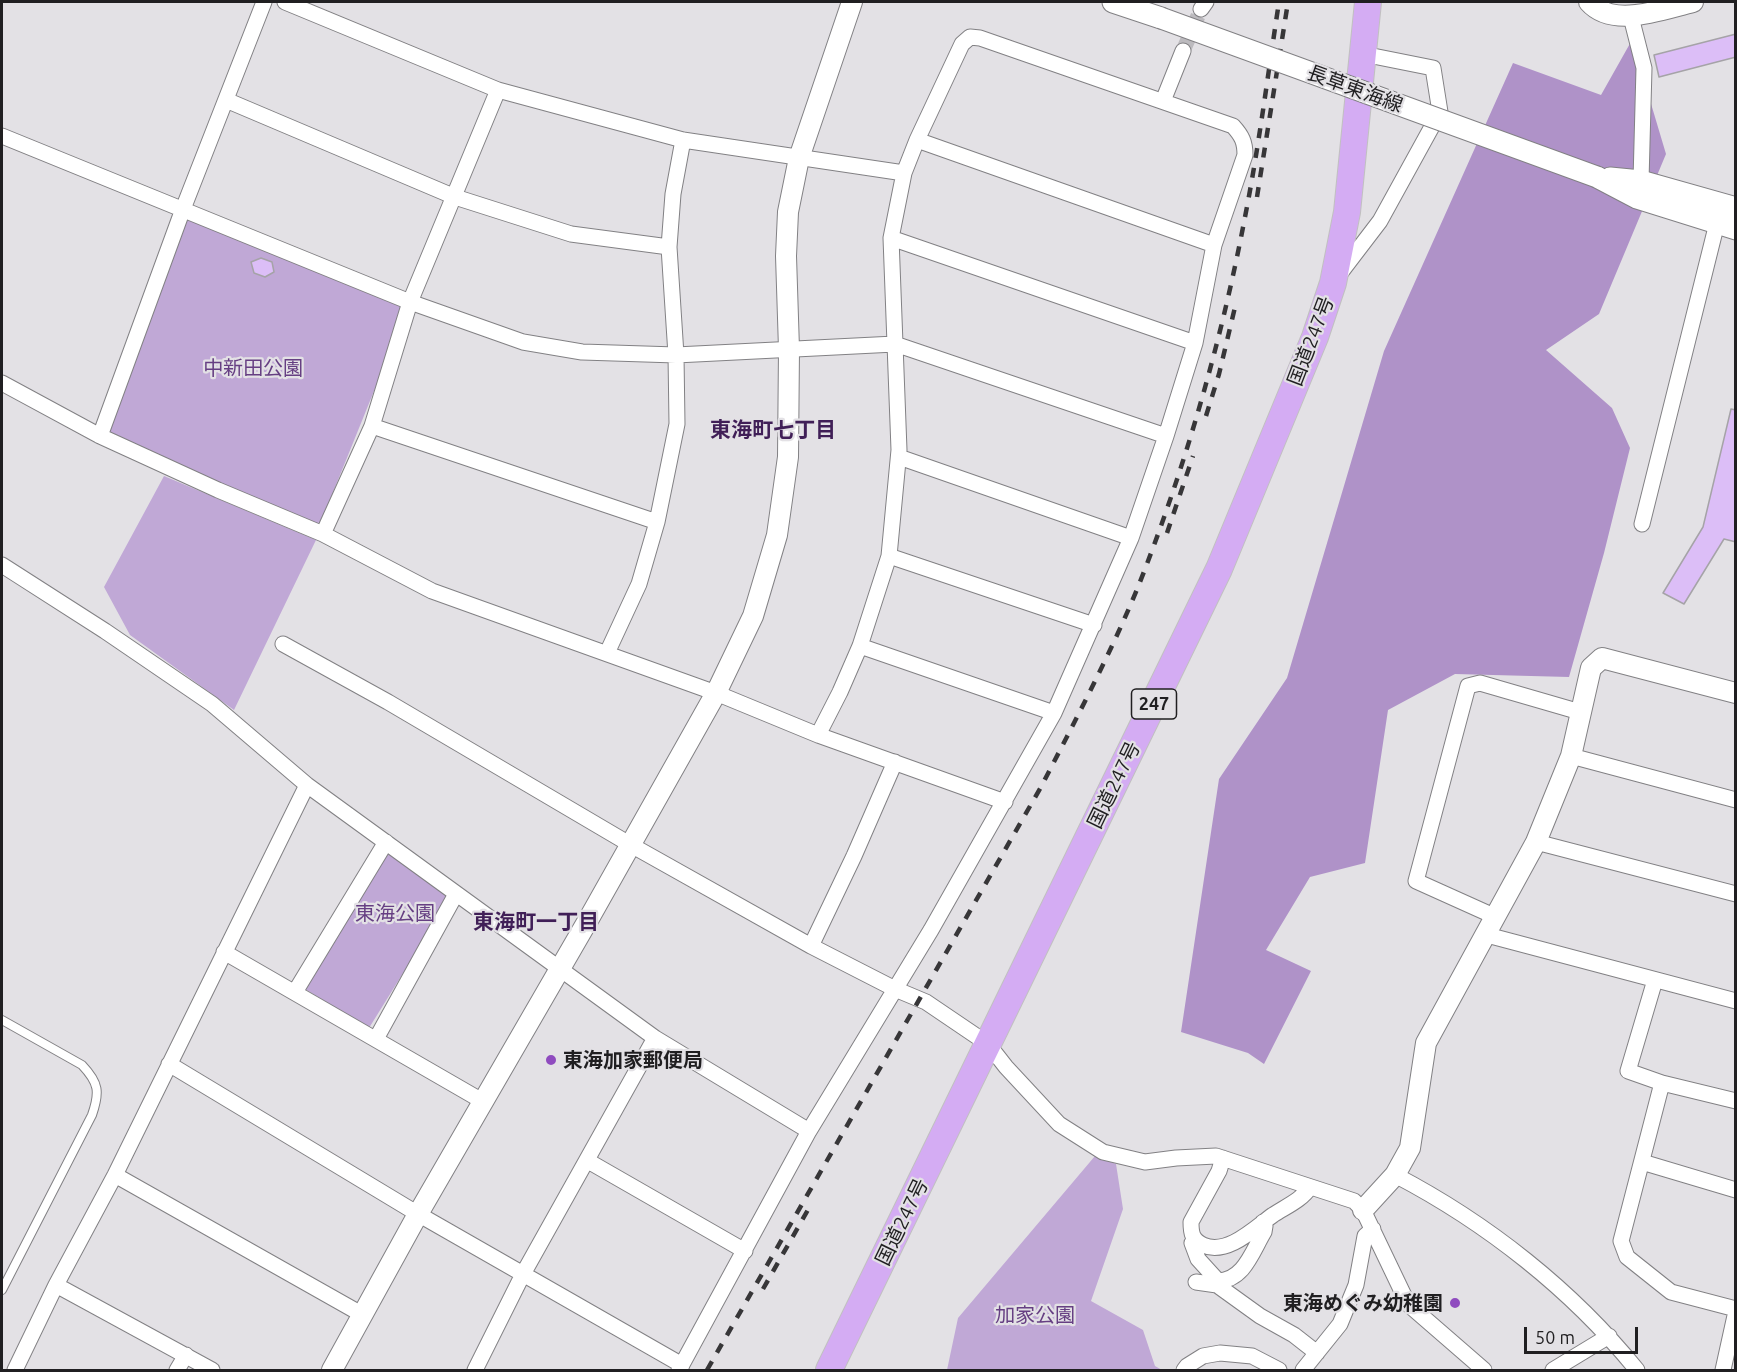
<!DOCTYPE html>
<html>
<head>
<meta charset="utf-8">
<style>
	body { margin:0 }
	#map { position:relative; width:1737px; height:1372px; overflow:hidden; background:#e3e1e5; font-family:Ubuntu,sans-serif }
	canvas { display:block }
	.frame { position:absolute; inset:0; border:3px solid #201f21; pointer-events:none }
	.scale { position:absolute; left:1524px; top:1327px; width:114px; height:27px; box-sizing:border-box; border:3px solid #201f21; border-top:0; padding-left:8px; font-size:18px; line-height:21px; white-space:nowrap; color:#201f21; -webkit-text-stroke:4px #e3e1e5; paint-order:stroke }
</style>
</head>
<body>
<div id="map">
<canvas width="1737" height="1372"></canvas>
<div class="frame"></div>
<div class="scale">50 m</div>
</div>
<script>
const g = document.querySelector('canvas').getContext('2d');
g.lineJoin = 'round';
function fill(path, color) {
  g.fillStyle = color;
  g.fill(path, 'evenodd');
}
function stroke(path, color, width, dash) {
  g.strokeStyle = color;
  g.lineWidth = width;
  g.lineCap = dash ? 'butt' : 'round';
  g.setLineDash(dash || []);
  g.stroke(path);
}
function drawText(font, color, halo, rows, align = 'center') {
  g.font = font + ' Ubuntu,"Noto Sans JP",sans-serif';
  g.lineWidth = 4.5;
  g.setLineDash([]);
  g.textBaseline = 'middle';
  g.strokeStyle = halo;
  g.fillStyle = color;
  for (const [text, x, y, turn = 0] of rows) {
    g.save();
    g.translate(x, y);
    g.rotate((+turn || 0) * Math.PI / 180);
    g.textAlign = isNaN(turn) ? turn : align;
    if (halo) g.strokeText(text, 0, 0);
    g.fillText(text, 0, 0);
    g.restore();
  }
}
fill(new Path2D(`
	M183,209L410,302L321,522L315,524L100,436Z
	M164,476L316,540L234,710L130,635L104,587Z
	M388,853L454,891L369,1028L305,989Z
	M1095,1156L1116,1164L1123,1209L1091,1301L1143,1330L1155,1366L1162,1370H947L958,1318Z`), '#c0a8d6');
fill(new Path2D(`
	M1632,40L1666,154L1599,314L1546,350L1612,408L1630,448L1604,553L1569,677L1455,674L1388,710L1365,863L1310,877L1266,950L1311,971L1264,1064L1248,1053L1181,1032L1219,779L1287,678L1384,351L1513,63L1601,95Z`), '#af92c8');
const building = new Path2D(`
	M1736,34V57L1659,77L1654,55Z
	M261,258L272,262L274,272L265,277L254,273L251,262Z
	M1731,409L1736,410V542L1724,539L1684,604L1663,593L1703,527Z`);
fill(building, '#dcbef7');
stroke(building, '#a5a3a7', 1.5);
stroke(new Path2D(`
	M1183,51L1201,9`), '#bcbabe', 15, [15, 8]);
const service = new Path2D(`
	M2,1020L82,1065C99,1083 100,1092 92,1115L2,1290`);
const minor = new Path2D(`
	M285,2L498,90L683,140L904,173
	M1201,9L1206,2
	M1631,17L1644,68L1641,181
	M498,90L410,302L372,426L657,522
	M226,100L455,197L571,234L669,247
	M1163,101L1183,51
	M2,136L410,302L523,342L582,352L676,355L895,344L1166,436
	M917,140L1214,245
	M891,238L1195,343
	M1338,276L1380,221L1440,112L1433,68L1363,54
	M2,383L100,436L218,490L323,534L432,591L716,693L818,735L1005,802
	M100,436L183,209L264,2
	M899,457L1131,538
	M1642,524L1717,223
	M323,534L372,426
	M889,556L1094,625
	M2,565L105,631L212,704L307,785L655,1038L809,1131
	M283,644L388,702L631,845L811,946L895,989L926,1002L988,1044L1006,1067L1059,1124L1103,1152L1145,1162L1176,1158L1216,1156L1354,1201L1363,1210L1408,1304L1484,1370
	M860,646L1054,713
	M607,653L639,584L657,522L677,424L676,355L669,247L673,194L683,140
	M1571,756L1736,800
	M1536,842L1736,894
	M1496,917L1416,881L1468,686L1480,683L1580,712
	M1487,935L1736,1001
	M811,946L854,856L895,762
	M224,952L484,1102
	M1655,980L1628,1071L1662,1083L1736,1101
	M295,992L386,842
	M376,1039L456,894
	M169,1064L418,1214L682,1365
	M1662,1083L1621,1241L1627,1257L1671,1292L1736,1309
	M1223,1158L1219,1171L1191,1222C1191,1233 1192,1240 1203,1245C1227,1256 1255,1228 1273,1215C1285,1207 1302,1200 1310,1187
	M588,1161L745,1251
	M1642,1162L1736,1190
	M115,1175L363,1315
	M1395,1175C1487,1223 1572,1290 1637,1370
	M1195,1240L1192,1243L1198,1259L1218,1281C1244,1280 1252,1252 1264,1232L1265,1226L1263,1222
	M1196,1282L1217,1285L1218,1281
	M56,1285L212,1370
	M1217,1285L1260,1316L1294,1335L1317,1353
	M15,1370L56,1285L115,1175L307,785
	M177,1370L186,1355
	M475,1370L523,1274L655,1038
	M679,1370L809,1131L931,930L1054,713L1131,538L1166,436L1195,343L1214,245L1245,155C1245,142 1242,136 1233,126L980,38L970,37L962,44L917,140L904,173L891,238L899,450L889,556L860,646L840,692L818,735
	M1184,1370L1187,1366L1203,1356L1220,1353L1252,1356L1279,1370
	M1303,1370L1340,1324L1356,1285L1365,1236L1373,1229
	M1553,1370L1609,1336
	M1723,1370L1736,1311`);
const tertiary = new Path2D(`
	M1589,2C1613,29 1663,9 1693,2
	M1363,1210L1395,1175L1410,1148L1426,1043L1536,842L1571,756L1591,668L1602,658L1736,693
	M332,1370L418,1214L587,922L716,693L753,616L777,535L788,457L789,349L786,256L788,212L799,158L852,2`);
const secondary = new Path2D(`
	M1113,2L1161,18
	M1597,177L1637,198L1736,229
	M1610,178L1641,181L1736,208`);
const trunk = new Path2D(`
	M829,1370L1219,569L1315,337L1333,283L1347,212L1368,2`);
stroke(service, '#828184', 10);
stroke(minor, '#828184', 17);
stroke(tertiary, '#828184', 22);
stroke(secondary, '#828184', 23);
stroke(trunk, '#c1c0c1', 28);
stroke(service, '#fff', 8);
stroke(minor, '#fff', 15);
stroke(tertiary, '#fff', 20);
stroke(secondary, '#fff', 21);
stroke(trunk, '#d4acf3', 26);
stroke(new Path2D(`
	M1257,197L1288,2
	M1206,416L1219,374L1236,303
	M1167,533L1193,456
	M763,1289L809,1208
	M707,1370L1041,787C1075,721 1110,655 1138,587C1185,468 1221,343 1245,217C1259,146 1268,73 1279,2`), '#373638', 4.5, [10, 10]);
const secondaryBridge = new Path2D(`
	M1161,18L1597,177`);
stroke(secondaryBridge, '#828184', 23, []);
stroke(secondaryBridge, '#fff', 21);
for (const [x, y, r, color] of [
	[551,1060,6,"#8f4bbf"],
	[1455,1303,6,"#8f4bbf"]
]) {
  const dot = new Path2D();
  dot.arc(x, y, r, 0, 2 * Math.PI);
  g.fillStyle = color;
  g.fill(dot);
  stroke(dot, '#e3e1e5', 2);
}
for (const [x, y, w] of [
	[1154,704,45]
]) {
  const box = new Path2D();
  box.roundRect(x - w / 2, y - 15, w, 30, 4.5);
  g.fillStyle = '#e3e1e5';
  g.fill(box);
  stroke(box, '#201f21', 1.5);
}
drawText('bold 18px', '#201f21', null, [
	["247",1154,704]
]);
drawText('20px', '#201f21', '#e3e1e5', [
	["長草東海線",1355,89,20],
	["国道247号",1311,341,-69],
	["国道247号",1114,785,-64],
	["国道247号",902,1222,-64]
]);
drawText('20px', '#663f83', '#e3e1e5', [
	["中新田公園",253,368],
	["東海公園",395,913],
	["加家公園",1035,1315]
]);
drawText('bold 20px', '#201f21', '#e3e1e5', [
	["東海加家郵便局",563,1060],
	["東海めぐみ幼稚園",1443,1303,"right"]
], 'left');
drawText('bold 21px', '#401f57', '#e3e1e5', [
	["東海町七丁目",773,430],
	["東海町一丁目",536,922]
]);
</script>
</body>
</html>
